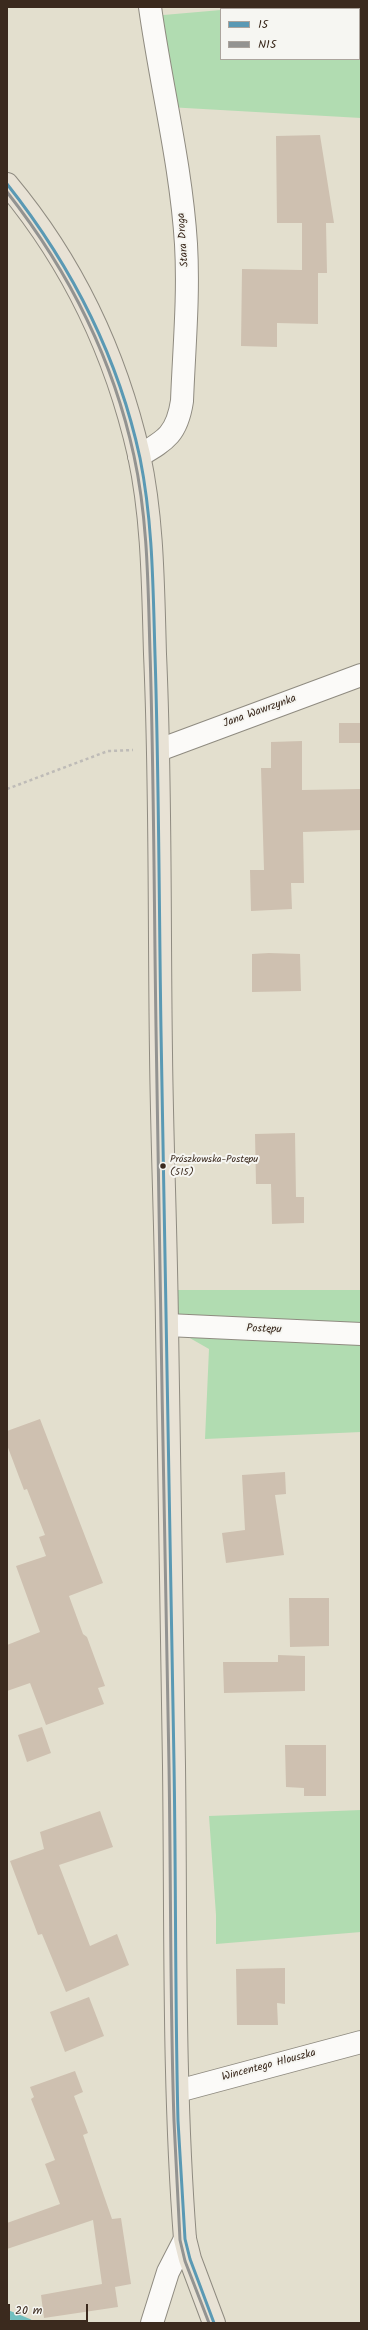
<!DOCTYPE html>
<html>
<head>
<meta charset="utf-8">
<style>
	body { margin:0 }
	#map { position:relative; width:368px; height:2330px; overflow:hidden; background:#e3dfce; font-family:Kalam,sans-serif }
	canvas { display:block }
	.frame { position:absolute; inset:0; border:8px solid #3b2a1e; pointer-events:none }
	.legend { position:absolute; left:220px; top:8px; width:140px; height:52px; box-sizing:border-box; background:#f6f6f2; border:1px solid #aba49d; margin:0; padding:5px 7px; list-style:none; font-size:12px; color:#3b2a1e }
	.legend li { display:flex; align-items:center; gap:8px; height:20px }
	.legend b { width:20px; border:1px solid #aba49d }
	.scale { position:absolute; left:8px; top:2304px; width:80px; height:18px; box-sizing:border-box; border:2px solid #3b2a1e; border-top:0; padding-left:5px; font-size:12px; line-height:14px; white-space:nowrap; color:#3b2a1e; -webkit-text-stroke:3px #f6f6f2; paint-order:stroke }
</style>
</head>
<body>
<div id="map">
<canvas width="368" height="2330"></canvas>
<div class="frame"></div>
<ul class="legend">
<li><b style="height:5px;background:#5a99b4"></b>15</li>
<li><b style="height:5px;background:#939391"></b>N15</li>
</ul>
<div class="scale">20 m</div>
</div>
<script>
const g = document.querySelector('canvas').getContext('2d');
g.lineJoin = 'round';
function fill(path, color) {
  g.fillStyle = color;
  g.fill(path, 'evenodd');
}
function stroke(path, color, width, dash) {
  g.strokeStyle = color;
  g.lineWidth = width;
  g.lineCap = dash ? 'butt' : 'round';
  g.setLineDash(dash || []);
  g.stroke(path);
}
function drawText(font, color, halo, rows, align = 'center') {
  g.font = font + ' Kalam,sans-serif';
  g.lineWidth = 4;
  g.setLineDash([]);
  g.textBaseline = 'middle';
  g.strokeStyle = halo;
  g.fillStyle = color;
  for (const [text, x, y, turn = 0] of rows) {
    g.save();
    g.translate(x, y);
    g.rotate((+turn || 0) * Math.PI / 180);
    g.textAlign = isNaN(turn) ? turn : align;
    if (halo) g.strokeText(text, 0, 0);
    g.fillText(text, 0, 0);
    g.restore();
  }
}
fill(new Path2D(`
	M254,7H361V118L168,107L152,16L221,10V59H359V9H232Z
	M166,1290H361V1432L205,1439L209,1349L167,1325Z
	M361,1810V1932L216,1944V1915L209,1816Z`), '#b1dcb1');
stroke(new Path2D(`
	M7,2314L29,2323`), '#71bfbf', 8);
fill(new Path2D(`
	M320,135L334,223H326L327,273H318V324L277,323V347L241,346L242,269L302,270V223H277L276,136Z
	M339,723H361V743H339Z
	M302,741V790L361,789V830L303,832L304,883H291L292,909L251,911L250,870H264L261,768H271V742Z
	M269,953L300,954L301,991L252,992V954Z
	M295,1133L296,1197H304V1223L272,1224L271,1184H256L255,1134Z
	M40,1419L103,1583L69,1596L83,1634L87,1637L105,1686L98,1688L104,1704L46,1725L30,1683L7,1691V1645L40,1632L16,1566L46,1556L39,1537L45,1535L27,1489L24,1490L7,1445V1431Z
	M285,1472L286,1494L275,1495L284,1555L226,1563L222,1533L245,1530L242,1475Z
	M289,1598H329V1646L290,1647Z
	M278,1655L305,1656V1691L224,1693L223,1662H278Z
	M42,1727L51,1753L27,1762L18,1735Z
	M285,1745H326V1796H304V1788L286,1787Z
	M100,1811L113,1847L59,1865L90,1946L117,1934L129,1965L66,1992L42,1934L38,1935L10,1861L44,1849L40,1832Z
	M285,1968V2004L277,2003L278,2025H237L236,1969Z
	M89,1997L104,2036L65,2052L50,2012Z
	M75,2071L83,2092L74,2096L88,2133L83,2135L112,2219L121,2218L131,2284L115,2287L118,2307L44,2318L41,2295L102,2284L93,2220L7,2249V2223L60,2204L45,2164L55,2160L31,2099L34,2097L30,2087Z`), '#cec0b0');
const minor = new Path2D(`
	M139,456C166,440 177,434 182,401C184,349 189,296 186,244C181,164 161,86 150,7
	M159,750L361,675
	M167,1325L361,1334
	M178,2091L361,2042
	M152,2323L168,2272L185,2239`);
const major = new Path2D(`
	M7,184C73,263 116,354 139,455C153,520 153,587 155,654C161,787 159,919 161,1053C162,1144 166,1234 167,1325C169,1472 171,1619 174,1766C176,1924 173,2082 185,2239L190,2259L214,2323`);
stroke(minor, '#8f8b80', 24);
stroke(major, '#8f8b80', 24);
stroke(new Path2D(`
	M7,789L108,751L133,750`), '#bebbb7', 2.5, [3, 3]);
stroke(minor, '#fbfaf8', 22);
stroke(major, '#e8e2d5', 22);
stroke(new Path2D(`
	M7,184C71,265 118,356 140,458C153,523 153,589 155,655C159,781 159,906 161,1031C164,1276 170,1520 174,1764C176,1883 175,2002 178,2121L185,2239L190,2259L214,2323`), '#5a99b4', 3);
stroke(new Path2D(`
	M7,192C68,270 113,359 134,456C148,520 148,587 150,652C154,777 154,902 156,1027C159,1273 165,1520 169,1766C171,1885 170,2003 174,2121L180,2240L185,2261L209,2323`), '#939391', 3);
for (const [x, y, r, color] of [
	[163,1166,3.5,"#3b2a1e"]
]) {
  const dot = new Path2D();
  dot.arc(x, y, r, 0, 2 * Math.PI);
  g.fillStyle = color;
  g.fill(dot);
  stroke(dot, '#f6f6f2', 1.5);
}
drawText('10px', '#3b2a1e', '#f6f6f2', [
	["Prószkowska-Postępu",170,1160],
	["(515)",170,1173]
], 'left');
drawText('11px', '#3b2a1e', '#f6f6f2', [
	["Stara Droga",184,240,-94],
	["Jana Wawrzynka",260,712,-20],
	["Postępu",264,1330,2],
	["Wincentego Hlouszka",269,2066,-15]
]);
</script>
</body>
</html>
